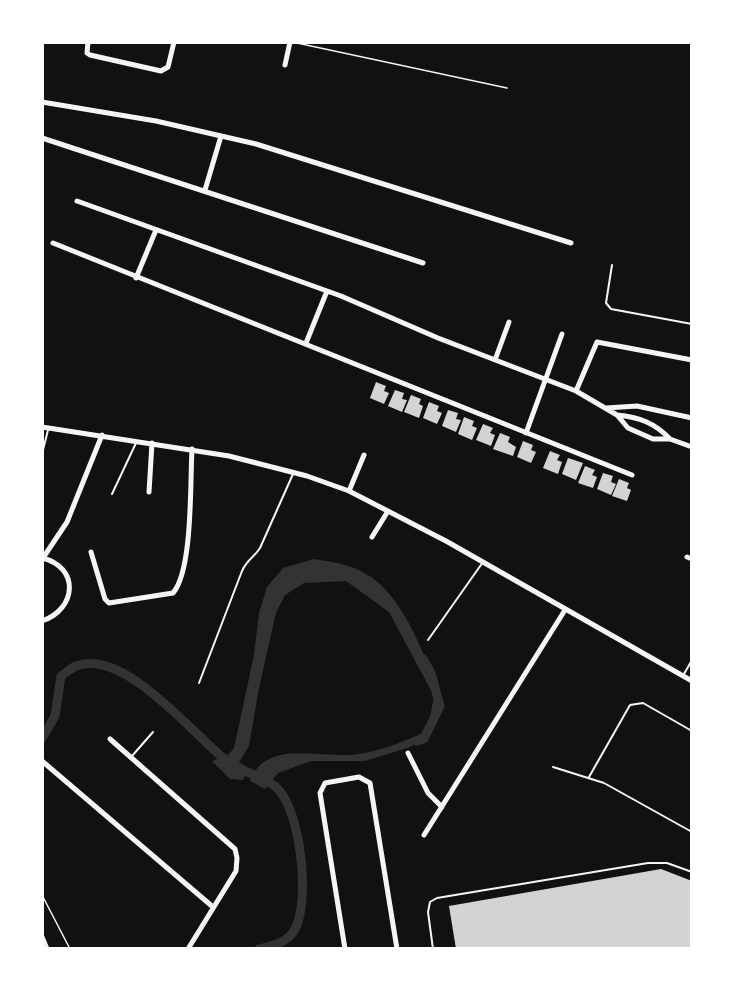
<!DOCTYPE html>
<html>
<head>
<meta charset="utf-8">
<style>
	body { margin:0 }
	#map { position:relative; width:734px; height:991px; overflow:hidden; background:#111; font-family:Manrope,sans-serif }
	canvas { display:block }
	.frame { position:absolute; inset:0; border:44px solid #fff; pointer-events:none }
</style>
</head>
<body>
<div id="map">
<canvas width="734" height="991"></canvas>
<div class="frame"></div>
</div>
<script>
const g = document.querySelector('canvas').getContext('2d');
g.lineJoin = 'round';
function fill(path, color) {
  g.fillStyle = color;
  g.fill(path, 'evenodd');
}
function stroke(path, color, width, dash) {
  g.strokeStyle = color;
  g.lineWidth = width;
  g.lineCap = dash ? 'butt' : 'round';
  g.setLineDash(dash || []);
  g.stroke(path);
}
fill(new Path2D(`
	M314,559C334,562 354,565 371,577C406,601 432,667 439,708L424,739L410,747L365,761H311L278,773L265,789L250,781C266,737 324,760 359,754C380,751 402,742 421,734L430,717L434,696L389,612L346,581L304,583L285,595L276,613L259,688L249,746L239,762L248,769L243,780L230,779L212,761L228,755L234,748L254,655L259,613L267,587L283,568Z`), '#333');
stroke(new Path2D(`
	M42,738L55,716L61,676C66,673 71,668 76,666C125,648 193,735 228,762C242,772 263,776 276,787C301,809 311,903 294,931C286,943 272,946 259,949
	M417,741L424,739L440,706L431,673L423,659`), '#333', 9);
fill(new Path2D(`
	M376,382L386,386L384,391L389,393L384,404L370,398Z
	M395,390L404,393L402,399L407,400L402,412L388,406Z
	M411,395L421,399L419,404L423,406L419,418L404,412Z
	M429,402L439,406L437,411L442,413L437,424L423,418Z
	M448,410L458,413L456,419L461,420L456,432L442,426Z
	M464,417L474,421L472,426L477,428L472,440L458,434Z
	M483,424L493,428L490,433L495,435L491,446L476,440Z
	M500,433L510,437L508,442L516,447L513,456L493,449Z
	M523,441L533,445L531,450L536,452L531,463L517,457Z
	M550,451L560,455L557,460L562,462L558,474L543,468Z
	M568,458L583,463L576,480L562,474Z
	M585,466L595,470L592,475L597,477L593,488L578,483Z
	M603,473L613,476L611,482L616,484L611,495L597,489Z
	M619,479L629,483L627,488L631,490L627,501L612,496Z
	M661,869L692,881V949H456L449,906Z`), '#d3d3d3');
stroke(new Path2D(`
	M297,43L507,88
	M42,895L70,949`), '#f5f5f5', 1.5);
stroke(new Path2D(`
	M612,265L606,303L611,309L692,324
	M42,454L48,430
	M112,494L136,443
	M428,640L483,562
	M684,674L692,660
	M199,683L242,571C248,558 254,558 260,548L293,474
	M132,756L153,732
	M553,767L604,783L692,832
	M589,777L630,705L643,703L692,731
	M433,949L428,912L430,902L437,898L648,863H667L692,872`), '#f5f5f5', 2);
stroke(new Path2D(`
	M88,42L87,53L90,55L161,71L168,67L174,42
	M285,65L290,42
	M42,102L156,121L256,144L571,243
	M42,138L423,263
	M205,190L221,136
	M77,201L341,296L438,338L576,391L617,415L628,428L653,439H670L692,447
	M53,243L632,475
	M136,278L156,230
	M306,343L327,291
	M495,360L509,322
	M576,391L597,342L692,360
	M606,408L637,406L692,418
	M617,415C639,417 655,423 670,439
	M42,427L229,456L307,476L349,491L446,541L692,681
	M526,433L562,334
	M349,491L364,455
	M149,492L152,443
	M372,537L388,511
	M91,552L105,599L109,603L173,593C193,570 190,482 192,449
	M687,557L692,559
	M42,558C80,567 77,609 42,621
	M43,558L67,522L102,435
	M110,739L235,849L237,858L236,871L188,949
	M408,753L428,793L442,807
	M42,761L213,907
	M424,835L565,610
	M42,937L47,949
	M345,949L320,793L325,783L359,777L370,783L397,949`), '#f5f5f5', 5);
</script>
</body>
</html>
